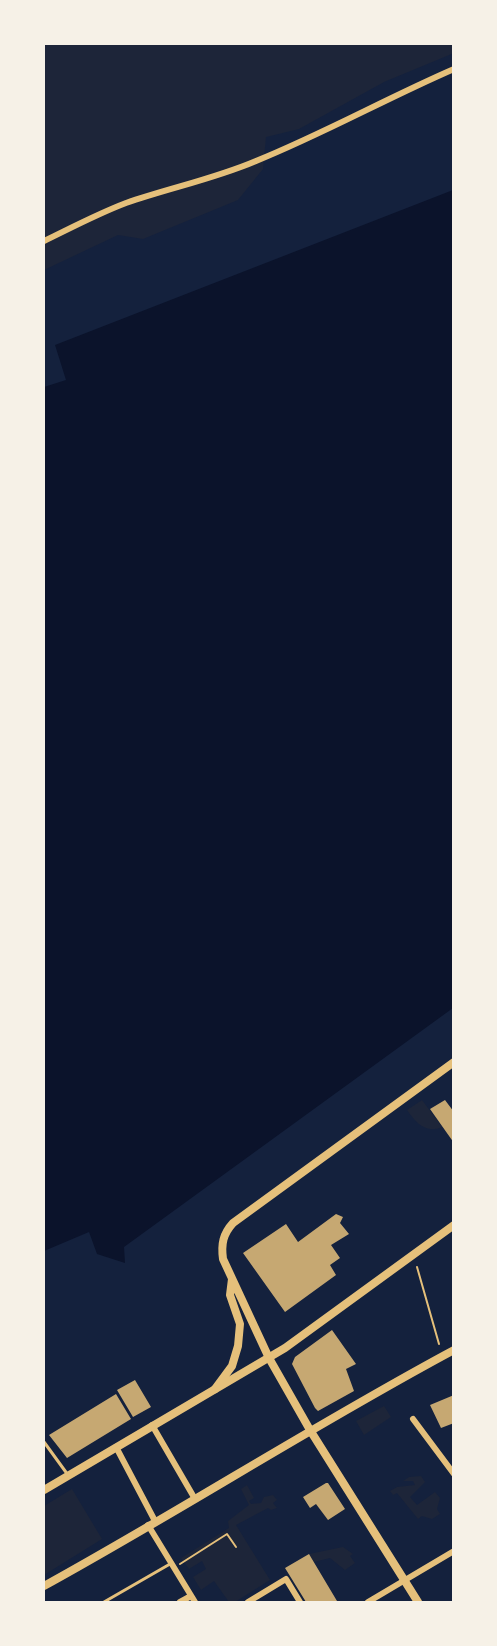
<!DOCTYPE html>
<html>
<head>
<meta charset="utf-8">
<style>
	body { margin:0 }
	#map { position:relative; width:497px; height:1646px; overflow:hidden; background:#14213d; font-family:"Fira Sans Condensed",sans-serif }
	canvas { display:block }
	.frame { position:absolute; inset:0; border:45px solid #f6f1e7; pointer-events:none }
</style>
</head>
<body>
<div id="map">
<canvas width="497" height="1646"></canvas>
<div class="frame"></div>
</div>
<script>
const g = document.querySelector('canvas').getContext('2d');
g.lineJoin = 'round';
function fill(path, color) {
  g.fillStyle = color;
  g.fill(path, 'evenodd');
}
function stroke(path, color, width, dash) {
  g.strokeStyle = color;
  g.lineWidth = width;
  g.lineCap = dash ? 'butt' : 'round';
  g.setLineDash(dash || []);
  g.stroke(path);
}
fill(new Path2D(`
	M44,44H453L454,53L384,82L299,129L266,137L263,169L238,200L143,239L118,235L44,270Z
	M422,1100L442,1127C426,1134 416,1123 407,1110Z
	M384,1406L391,1417L364,1435L356,1421Z
	M421,1476L425,1482L410,1497L417,1505L435,1492L440,1498L437,1509L440,1514L432,1519L422,1516L418,1519L397,1493L393,1495L390,1491L397,1487L415,1485L413,1481H403L409,1477Z
	M247,1485L254,1498L249,1501L251,1504L261,1503L264,1497L273,1495L277,1500L273,1503L277,1508L271,1510L268,1508L236,1525L270,1580L235,1602H229L214,1581L201,1590L193,1577L206,1569L202,1561L189,1569L181,1558L229,1528L228,1521L249,1505L241,1489Z
	M72,1489L102,1539L44,1575V1506Z
	M343,1547L353,1554L350,1556L355,1563L345,1570L330,1558L314,1562L309,1554Z`), '#1d2539');
fill(new Path2D(`
	M453,190V1008L124,1247L125,1263L97,1254L89,1232L44,1251V387L66,380L55,345Z`), '#0b132b');
fill(new Path2D(`
	M445,1100L454,1112V1143L430,1109Z
	M336,1214L343,1217L340,1223L349,1234L331,1245L340,1258L330,1265L336,1275L285,1312L243,1253L286,1224L298,1242Z
	M332,1330L356,1364L346,1369L354,1391L318,1411L315,1408L292,1364L295,1357Z
	M135,1380L151,1407L133,1417L117,1390Z
	M116,1394L131,1419L67,1458L49,1435Z
	M454,1395V1423L441,1428L430,1405Z
	M326,1483H328L345,1509L328,1520L316,1504L310,1508L303,1497Z
	M309,1554L337,1601L335,1602H306L285,1568Z`), '#c6a872');
stroke(new Path2D(`
	M417,1267L439,1344
	M180,1564L227,1534L236,1547`), '#e5c07b', 2);
stroke(new Path2D(`
	M44,1442L68,1475
	M104,1602L170,1564`), '#e5c07b', 3);
stroke(new Path2D(`
	M44,241C71,228 97,214 126,203C169,188 214,179 256,161C323,134 387,98 454,69
	M413,1419L454,1474
	M152,1425L195,1499
	M116,1447L155,1521
	M148,1525L195,1602
	M180,1602L191,1596
	M248,1602L286,1579L300,1602
	M368,1602L454,1551`), '#e5c07b', 6);
stroke(new Path2D(`
	M44,1490L285,1348L454,1225
	M44,1586C182,1510 314,1425 454,1350`), '#e5c07b', 8);
stroke(new Path2D(`
	M215,1389L232,1366L238,1346L240,1324L230,1295L232,1279
	M418,1602L310,1430L269,1358L223,1259C221,1244 223,1234 233,1223L454,1062`), '#e5c07b', 8);
</script>
</body>
</html>
